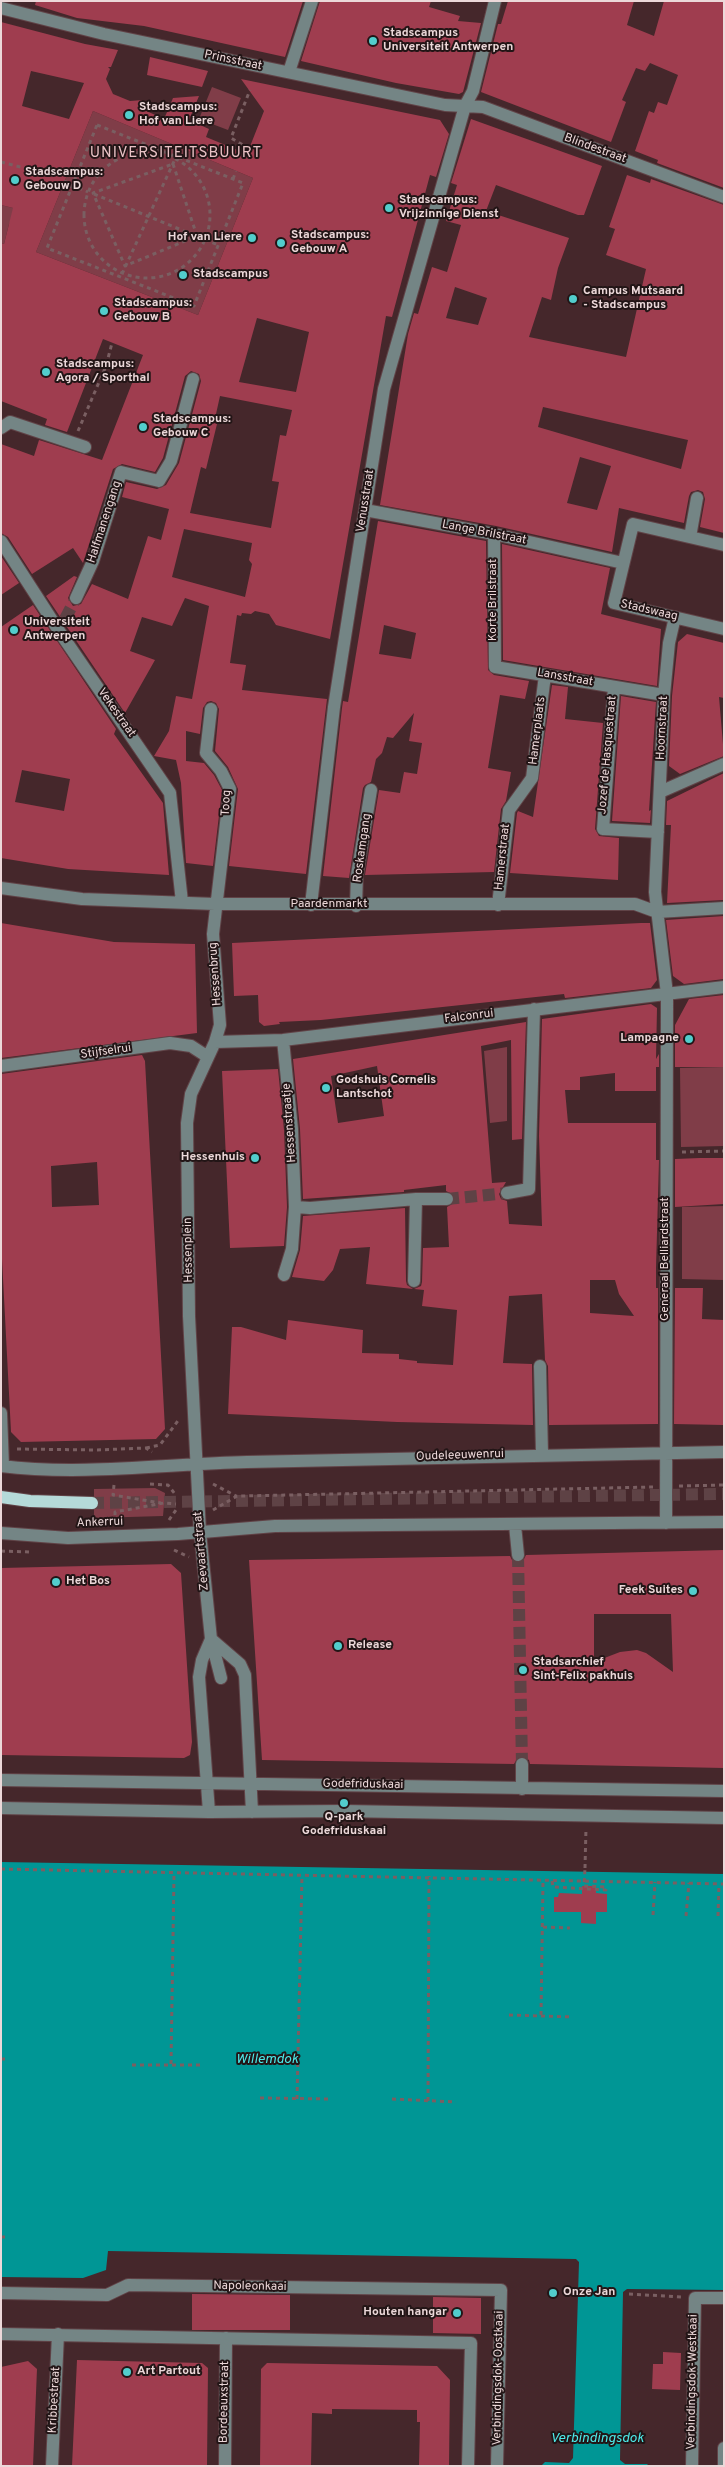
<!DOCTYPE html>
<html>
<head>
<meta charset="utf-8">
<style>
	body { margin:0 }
	#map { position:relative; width:725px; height:2467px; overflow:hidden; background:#45272b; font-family:Overpass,sans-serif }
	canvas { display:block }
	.frame { position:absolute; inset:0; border:2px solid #ecd8d9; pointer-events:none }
</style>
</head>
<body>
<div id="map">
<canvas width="725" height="2467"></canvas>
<div class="frame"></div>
</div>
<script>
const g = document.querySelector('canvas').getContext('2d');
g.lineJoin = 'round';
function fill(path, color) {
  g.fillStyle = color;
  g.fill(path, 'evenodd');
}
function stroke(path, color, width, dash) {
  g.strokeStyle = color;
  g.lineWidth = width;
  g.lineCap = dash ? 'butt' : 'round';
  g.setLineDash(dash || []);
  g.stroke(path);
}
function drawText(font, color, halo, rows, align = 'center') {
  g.font = font + ' Overpass,sans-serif';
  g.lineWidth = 4;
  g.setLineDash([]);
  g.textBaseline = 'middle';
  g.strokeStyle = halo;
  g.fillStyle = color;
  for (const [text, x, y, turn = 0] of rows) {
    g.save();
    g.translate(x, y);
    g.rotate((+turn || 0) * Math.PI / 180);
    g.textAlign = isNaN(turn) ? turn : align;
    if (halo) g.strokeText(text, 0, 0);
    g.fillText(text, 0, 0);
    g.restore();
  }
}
fill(new Path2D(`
	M212,87L241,98L228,130L199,119Z
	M93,111L253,178L198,315L36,252Z
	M1,205L21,210L9,224L4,244L1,243Z
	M507,1047V1121L490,1123L484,1051Z
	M724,1067V1146L681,1147L680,1068Z
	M724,1206V1280L682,1279V1207Z
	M155,1488L165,1493L163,1516L94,1518V1489Z`), '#803d48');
fill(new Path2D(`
	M1,1862L724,1874V2290L627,2289L623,2292L620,2460L625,2464H647L649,2466H541L545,2462L569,2463L573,2458L579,2262L576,2259L108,2251L106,2270L83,2278L1,2277Z`), '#009695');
fill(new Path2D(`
	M36,1H303L285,57L144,26L77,18L35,5Z
	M320,1H431L429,7L460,16L458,21L481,23L463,92L459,94L396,83L301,61Z
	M508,1H634L627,25L654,36L664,1H724V188L657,163L658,160L635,151L649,111L654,113L658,102L667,105L678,75L650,63L645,71L636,68L622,100L626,102L611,142L481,92L498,24H501Z
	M1,22L85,44L118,50L111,67H108L110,69L106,79L113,94L130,101L143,100L140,108L164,119L173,98L199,96L189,120L209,129L206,137L247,154L264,111L241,79L440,120L449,134L436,177L430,175L392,317L386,316L330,639L276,625L269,614L255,611L251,614L242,613L241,616L237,615L230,663L246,665L242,690L327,699L306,874L229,866L238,789L228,767L215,751L219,709L216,703L211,701L207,702L203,708L200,734L186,731V761L204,763L214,775L222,790L213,866L186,863L181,783L176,760L154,756L169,731L176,696L192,699L209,606L185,598L172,626L142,617L130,651L155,660L125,713L46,596L74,576L77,577L68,598L73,606L81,604L92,584L128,599L148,536L161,540L169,509L122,497L126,482L157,489L166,485L179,463L201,381L199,374L191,371L185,376L163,458L155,472L122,464L113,469L83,563L73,548L32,574L8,537L1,533V444L34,456L39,440L102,460L143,355L103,339L67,432L45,425L47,419L1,401V243L4,244L13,208L1,205ZM31,71L84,83L69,119L22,106ZM93,111L253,178L198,315L36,252ZM257,318L309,332L296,392L239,382ZM220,396L292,410L286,436L280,435L272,481L279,482L271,528L190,513L201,467L206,469L217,424L214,423ZM184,529L252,543L249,560L252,564L245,597L172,577Z
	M150,57L208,71L202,87L147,75Z
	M471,119L602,166L584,215H578L496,185L486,211L569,238L558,268L551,300L542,297L529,337L626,357L646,269L606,255L615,229L609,227L627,175L650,183L651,179L724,205V533L700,527L705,499L703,492L698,490L691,492L689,496L684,523L619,508L612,552L496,526L380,505L408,334L414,313L418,314L432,267L447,272L461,225L446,221L457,185L451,183ZM455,287L487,298L478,325L446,318ZM543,407L688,440L681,469L538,427ZM580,457L611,466L597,510L567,503Z
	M378,521L486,541L488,670L494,675L529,681L525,699L500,695L488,768L511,772L506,801L501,809L494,872L365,875L379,790L400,793L404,772L417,774L422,743L409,741L414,713L393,738L387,737L382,753L376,759L371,782L365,785L363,788L349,878L323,876L342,708L343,701L348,702ZM384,625L416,633L411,659L379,654Z
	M502,544L610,568L601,614L661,629L657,686L503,660Z
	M1,556L19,583L1,595Z
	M33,605L116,729L114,734L163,803L169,875L68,869L1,858V627ZM22,770L70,779L64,811L15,802Z
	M687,634L724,643V698L719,697L724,756L680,774L669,766L672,696L678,642Z
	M552,685L568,687L565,719L603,723L595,829L599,836L619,838L618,880L510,873L517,813L518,811L533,817Z
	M621,696L656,702L649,811L651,810L650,823L612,821Z
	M724,773V900L667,903L671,825H666L667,801Z
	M724,916V979L684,984L673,976L666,920Z
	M1,923L114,942L195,944L197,1033L1,1058Z
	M641,923H650L657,980L651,988L565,998L564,994L321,1020L279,1022L280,1024L264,1026L259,1022L258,995L234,996L232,943Z
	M724,995V1067H675V1025L689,999Z
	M651,1004L657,1008L656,1059L659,1054V1067H656V1091H615V1073L580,1077V1090H565L568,1123H656V1160H659L656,1268V1288H658V1424L549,1425L548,1366L545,1360L542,1294L509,1296L503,1363L532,1364L533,1425L397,1422L228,1414L232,1327H241L286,1340L288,1320L363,1330L362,1353L399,1354V1359L417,1361V1363L453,1365L457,1310L422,1306L424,1290L414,1289L421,1286L422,1282L423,1248L449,1247L447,1207L454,1203V1195L446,1191V1185L404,1190V1192L303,1199L300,1129L293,1059L526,1022L522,1139L512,1140L511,1040L481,1046L492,1183L506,1182L499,1194L501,1199L507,1201L509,1224L542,1226L539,1136L542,1019ZM377,1066L384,1116L338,1123L331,1076ZM590,1280H615L619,1294L634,1316L590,1313Z
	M142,1055L145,1061L165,1429L156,1439L21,1442L11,1432L1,1240V1074ZM97,1162L99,1205L52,1207L51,1166Z
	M278,1069L284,1130L287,1207L284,1246L230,1248L222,1071Z
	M700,1158H724V1204L675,1207V1159Z
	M405,1208L406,1281L407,1285L413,1289L366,1284L370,1247L340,1249L333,1270L324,1281L292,1277L300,1250L303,1216Z
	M675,1288H703L702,1319L724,1320V1425L674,1424Z
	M724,1550V1768L530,1764L529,1760L522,1756L518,1757L514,1764L262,1760L249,1560L510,1556L512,1560L518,1563L523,1561L526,1555ZM594,1614H671L673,1672L646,1653L637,1650L620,1652L594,1662Z
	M171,1564L181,1573L192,1742L190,1755L184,1758L1,1755V1568Z
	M582,1886H596V1893L607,1894V1912H596V1924L581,1923V1912H554V1897H558L559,1893L582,1894Z
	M192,2294L290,2295V2330H192Z
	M433,2297L481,2298V2334L433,2333Z
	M663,2352L681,2353L680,2390L652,2389L653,2364H663Z
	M77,2360L202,2363L208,2368L207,2466H72Z
	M28,2361L37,2369L33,2466H1V2367Z
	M267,2363L437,2366L450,2380L449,2466H419L420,2422H417V2410L332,2409V2414L312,2413L311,2466H260L261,2369Z`), '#9f3d4f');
stroke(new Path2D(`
	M65,619L76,598
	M447,1199L507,1193
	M518,1555L522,1764`), '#5e4245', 12, [12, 6]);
stroke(new Path2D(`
	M92,1503L724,1494`), '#5e4245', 12, [12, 6]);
const minor = new Path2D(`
	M1,8L104,34L445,105L483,107L724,197
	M289,72L312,1
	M1,428L10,422L85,447
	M365,510L494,534L623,563
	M494,534L495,667L664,695
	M690,537L697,498
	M1,541L59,631L170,793L182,902
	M724,545L633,524L614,603L724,629
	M76,598L93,561L121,472L159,481L171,461L193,379
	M614,687L603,829L658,832
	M211,709L206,753L221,771L230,789L213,934L220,1025L215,1042L191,1094L187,1123L189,1316L200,1532L211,1639L221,1678
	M660,792L724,764
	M1,888L82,899L215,904H635L657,912L724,908
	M311,905L334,707L384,389L465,106L473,91L495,1
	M498,905L509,810L532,778L545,675
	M356,906L357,875L371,790
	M283,1040L292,1129L295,1207L292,1249L284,1275
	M215,1042L283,1040L724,987
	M1,1066L170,1043L191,1046L208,1057
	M507,1193L529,1189L534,1009
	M416,1199H447
	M295,1207L310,1208L416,1199L414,1281
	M540,1366L542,1454
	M1,1413L3,1466
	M1,1466C82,1476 166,1464 247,1462C406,1458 565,1455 724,1452
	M666,1523L667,994L655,892L664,695L669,643L675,617
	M515,1525L518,1555
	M1,1533L68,1538L178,1534L275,1526L724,1522
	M211,1639L240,1664L245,1675L252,1812
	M522,1764V1789
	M1,1780L724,1791
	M1,1808L209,1812L345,1811L724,1818
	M209,1812L199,1677L202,1660L211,1639
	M1,2293L107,2295L128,2285L501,2290L497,2466
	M1,2334L471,2343L468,2466
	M52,2466L58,2334
	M225,2466L226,2338
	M692,2466L695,2298H724
	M724,2466V2448`);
const major = new Path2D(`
	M1,1497L30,1501L92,1503`);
stroke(minor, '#604347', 14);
stroke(major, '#604347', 14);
stroke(new Path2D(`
	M97,125L243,183L194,306L47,248Z
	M84 215a63 63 0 1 1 126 0a63 63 0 1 1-126 0Z
	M242,152L243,145L231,138L250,90
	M1,162L44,173
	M173,164L197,236L125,266L93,193Z
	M233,179L236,171
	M64,181L88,192
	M94,194L218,245
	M122,274L176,157
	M78,431L106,366L112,343
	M682,1152L724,1151
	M146,1448L160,1445L180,1418
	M17,1449L96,1450L146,1448L152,1452
	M150,1484L168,1485L175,1494
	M213,1484L236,1496
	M114,1485L113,1495L161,1503
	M679,1486L724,1485
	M213,1510L237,1496H242L653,1487
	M169,1520L176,1510
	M115,1523V1512L164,1503L176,1504
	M174,1550L189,1557
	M1,1551L31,1552
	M585,1868L586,1828
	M1,1869L724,1884
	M653,1915L655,1882
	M686,1916L689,1883
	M718,1916L719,1884
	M543,1927L570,1928
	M509,2015L573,2017
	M541,2015L543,1880
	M1,2059H5
	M171,2064L174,1874
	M132,2065H201
	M260,2098L331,2099
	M297,2099L302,1875
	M392,2099L456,2102
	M428,2101L429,1876
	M1,2237H7
	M629,2294L682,2297`), '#7a5f62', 3, [4, 4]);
stroke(minor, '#748585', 12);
stroke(major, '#b5dad9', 12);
stroke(new Path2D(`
	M552,1881L553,1887L606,1890V1887L584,1886L585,1868`), '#7a5f62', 3, [4, 4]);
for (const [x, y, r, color] of [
	[373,41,5,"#52cdcc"],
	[129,115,5,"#52cdcc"],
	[15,180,5,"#52cdcc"],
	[389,208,5,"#52cdcc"],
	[252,238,5,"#52cdcc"],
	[281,243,5,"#52cdcc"],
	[183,275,5,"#52cdcc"],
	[573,299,5,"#52cdcc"],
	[104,311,5,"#52cdcc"],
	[46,372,5,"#52cdcc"],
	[143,427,5,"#52cdcc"],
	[14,630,5,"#52cdcc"],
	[689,1039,5,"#52cdcc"],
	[326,1088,5,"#52cdcc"],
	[255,1158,5,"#52cdcc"],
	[56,1582,5,"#52cdcc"],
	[693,1591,5,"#52cdcc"],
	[338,1646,5,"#52cdcc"],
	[523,1670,5,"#52cdcc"],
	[344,1803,5,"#52cdcc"],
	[553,2293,5,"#52cdcc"],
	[457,2313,5,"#52cdcc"],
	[127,2372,5,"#52cdcc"]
]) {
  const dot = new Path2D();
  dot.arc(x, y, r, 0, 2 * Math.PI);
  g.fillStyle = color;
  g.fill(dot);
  stroke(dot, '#221516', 2);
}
drawText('bold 12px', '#ecd8d9', '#221516', [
	["Stadscampus",383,34],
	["Universiteit Antwerpen",383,48],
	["Stadscampus:",139,108],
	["Hof van Liere",139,122],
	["Stadscampus:",25,173],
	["Gebouw D",25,187],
	["Stadscampus:",399,201],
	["Vrijzinnige Dienst",399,215],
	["Stadscampus:",291,236],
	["Gebouw A",291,250],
	["Hof van Liere",242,238,"right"],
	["Stadscampus",193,275],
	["Campus Mutsaard",583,292],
	["- Stadscampus",583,306],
	["Stadscampus:",114,304],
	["Gebouw B",114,318],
	["Stadscampus:",56,365],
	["Agora / Sporthal",56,379],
	["Stadscampus:",153,420],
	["Gebouw C",153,434],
	["Universiteit",24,623],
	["Antwerpen",24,637],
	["Lampagne",679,1039,"right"],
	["Godshuis Cornelis",336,1081],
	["Lantschot",336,1095],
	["Hessenhuis",245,1158,"right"],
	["Het Bos",66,1582],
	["Feek Suites",683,1591,"right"],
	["Release",348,1646],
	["Stadsarchief",533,1663],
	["Sint-Felix pakhuis",533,1677],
	["Q-park",344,1818,"center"],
	["Godefriduskaai",344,1832,"center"],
	["Onze Jan",563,2293],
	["Houten hangar",447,2313,"right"],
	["Art Partout",137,2372]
], 'left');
drawText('12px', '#ecd8d9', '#221516', [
	["Prinsstraat",233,61,12],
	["Blindestraat",595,149,20],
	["Venusstraat",366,501,-81],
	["Halfmanengang",105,522,-72],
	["Lange Brilstraat",484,533,11],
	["Korte Brilstraat",494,600,-90],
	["Stadswaag",649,611,13],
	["Lansstraat",565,678,10],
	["Vekestraat",116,713,55],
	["Hoornstraat",663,728,-87],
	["Hamerplaats",538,731,-83],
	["Jozef de Hasquestraat",608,755,-85],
	["Toog",227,803,-87],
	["Roskamgang",363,848,-82],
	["Hamerstraat",503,857,-84],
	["Paardenmarkt",329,905],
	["Hessenbrug",216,974,-94],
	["Falconrui",469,1017,-7],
	["Stijfselrui",106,1052,-8],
	["Hessenstraatje",290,1123,-94],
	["Hessenplein",189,1250,-91],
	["Generaal Belliardstraat",666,1259,-90],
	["Oudeleeuwenrui",460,1456,-2],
	["Ankerrui",100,1523,-2],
	["Zeevaartstraat",202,1551,-95],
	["Godefriduskaai",363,1785,1],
	["Napoleonkaai",250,2287,1],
	["Verbindingsdok-Oostkaai",499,2378,-89],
	["Verbindingsdok-Westkaai",693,2382,-89],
	["Kribbestraat",55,2400,-87],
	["Bordeauxstraat",225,2402,-89]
]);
drawText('italic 14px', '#4deae9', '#221516', [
	["Willemdok",267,2060],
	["Verbindingsdok",597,2439]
]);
g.letterSpacing = '1px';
drawText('15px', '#e9c2c5', '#221516', [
	["UNIVERSITEITSBUURT",176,154]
]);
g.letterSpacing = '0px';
</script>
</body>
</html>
